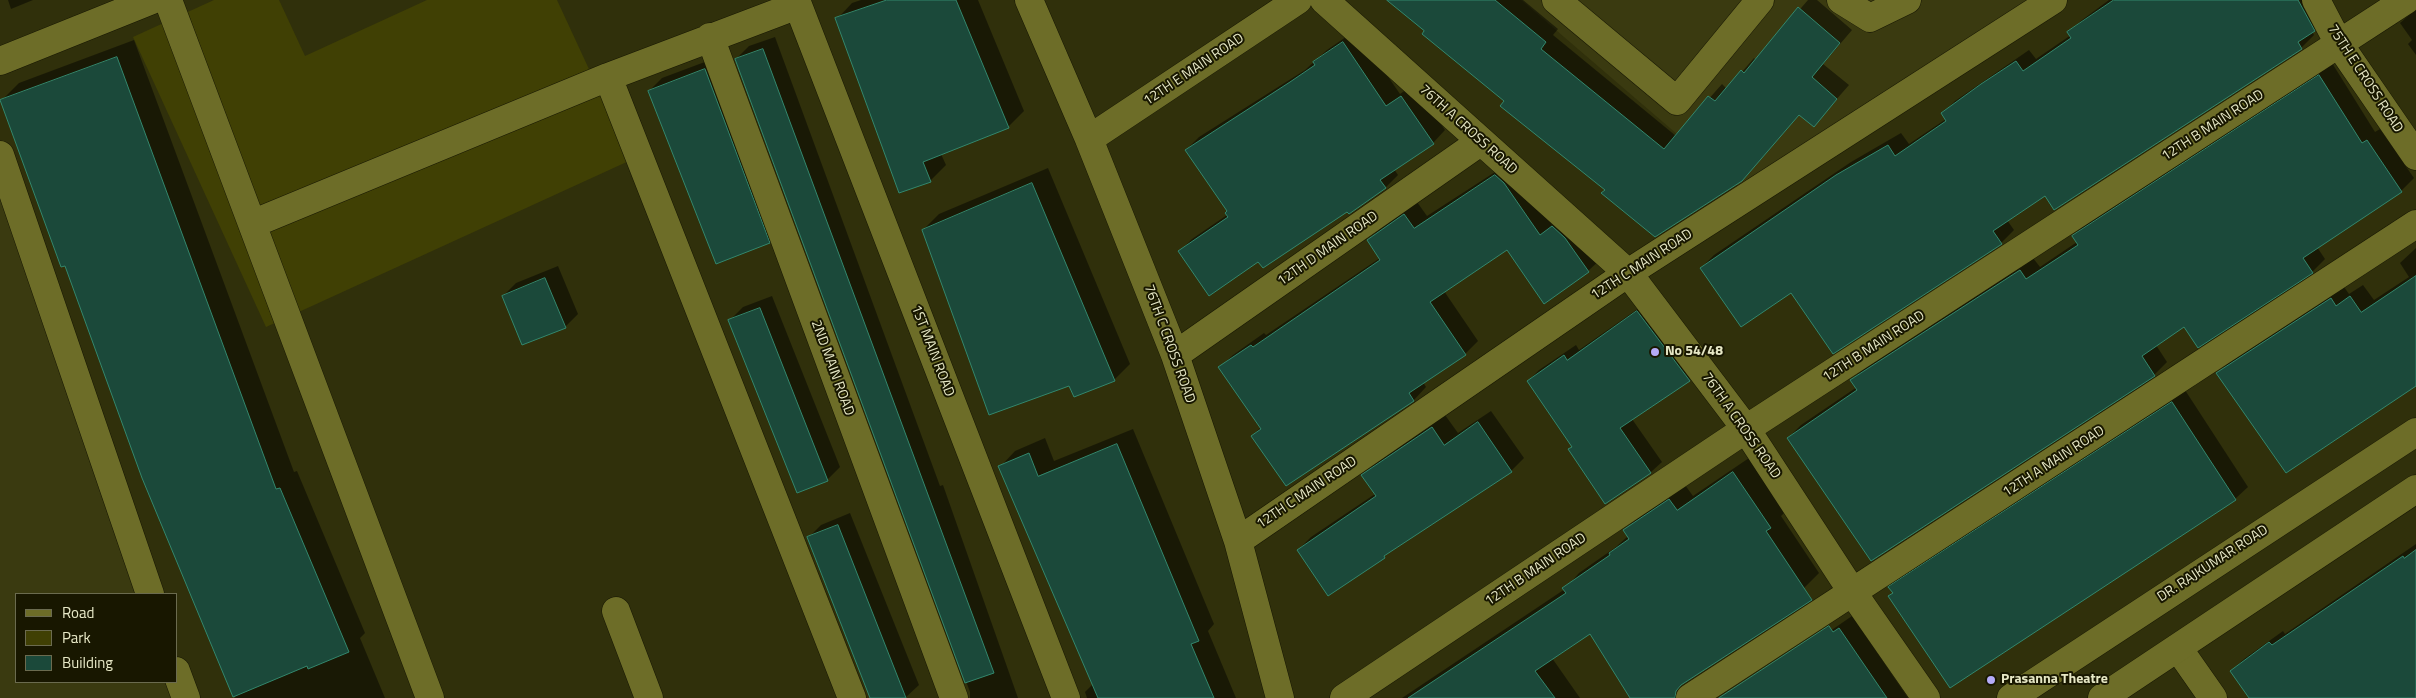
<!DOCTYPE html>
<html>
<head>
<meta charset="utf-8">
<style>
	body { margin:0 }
	#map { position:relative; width:2416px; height:698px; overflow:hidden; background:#30300b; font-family:"Titillium Web",sans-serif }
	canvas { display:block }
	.legend { position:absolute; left:15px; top:593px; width:162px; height:90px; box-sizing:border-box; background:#181700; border:1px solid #6b6b4f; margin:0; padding:6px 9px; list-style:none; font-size:15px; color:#e7e8c6 }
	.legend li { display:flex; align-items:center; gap:10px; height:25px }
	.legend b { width:25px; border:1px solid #6b6b4f }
</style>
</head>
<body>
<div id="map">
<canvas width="2416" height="698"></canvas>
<ul class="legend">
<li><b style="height:6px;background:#6d6d28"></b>Road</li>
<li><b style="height:14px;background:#404004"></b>Park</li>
<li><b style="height:14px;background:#1b493a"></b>Building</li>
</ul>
</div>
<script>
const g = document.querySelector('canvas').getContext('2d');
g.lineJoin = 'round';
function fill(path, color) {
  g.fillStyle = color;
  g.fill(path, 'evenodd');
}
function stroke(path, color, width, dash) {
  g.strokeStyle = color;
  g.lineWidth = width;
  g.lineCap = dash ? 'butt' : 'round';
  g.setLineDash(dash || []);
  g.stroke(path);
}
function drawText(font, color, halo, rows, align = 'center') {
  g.font = font + ' "Titillium Web",sans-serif';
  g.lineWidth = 4;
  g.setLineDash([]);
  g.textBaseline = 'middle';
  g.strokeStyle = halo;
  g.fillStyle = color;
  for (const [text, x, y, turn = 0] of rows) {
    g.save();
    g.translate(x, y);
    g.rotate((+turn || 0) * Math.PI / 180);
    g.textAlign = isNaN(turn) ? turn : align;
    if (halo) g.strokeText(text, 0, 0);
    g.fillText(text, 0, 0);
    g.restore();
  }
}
fill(new Path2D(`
	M1521,0H2037L1742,190Z
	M0,188L154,594H16V682H176V654L193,698H0Z`), '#3a3a10');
fill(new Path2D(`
	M214,0H279L305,56L427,0H557L631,160L266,327L133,37Z`), '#404004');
fill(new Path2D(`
	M8,0H33L11,9Z
	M861,0H978L1024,111L1008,127L941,154L946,165L930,181L837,19L852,3Z
	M1389,0H1523L1558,29L1553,35L1676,136L1722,84L1727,89L1754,58L1756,60L1808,0H1817L1852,30L1823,64L1849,85L1814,125L1800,114L1742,180L1606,190Z
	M2109,0H2318L2327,17L2312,31L2314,35L2301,48L2055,208L2045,194L2007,220L2014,230L2001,243L1791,291L1701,268L1714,255L1851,162L1901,133L1909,144L1946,119L1942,114L1955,101L2029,50L2036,59L2071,35L2069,32L2082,20Z
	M2416,9V55L2408,44L2412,40L2400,23Z
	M1356,30L1400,94L1414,84L1445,130L1433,143L1394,169L1398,175L1386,187L1259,260L1180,251L1192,239L1227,215L1228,211L1186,150L1199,137L1305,70L1327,50Z
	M775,37L940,486L943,485L1018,698H970V692L736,59L749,46Z
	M134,40L294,472L297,471L365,633L360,638L385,698H235L143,478L66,264L2,100L19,83Z
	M718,57L782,230L769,242L649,91L662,78Z
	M2332,63L2375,132L2380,129L2414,178L2401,191L2317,247L2325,259L2312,272L2198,346L2184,326L2156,345L2167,362L2154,375L1871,559L1788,438L1801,425L1857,387L1852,380L1865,367L2033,258L2040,267L2077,242L2073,236L2086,223Z
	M1509,163L1601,259L1588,271L1507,248L1444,291L1478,341L1465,354L1423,382L1426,387L1414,400L1286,484L1252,436L1261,427L1220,367L1233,355L1264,333L1266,335L1380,258L1368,240L1381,228L1417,202L1427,216Z
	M1048,168L1130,364L1114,380L1070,384L923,230L939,214Z
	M2416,248V383L2218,373L2230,361L2344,287L2349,294L2363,285L2374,300L2409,277L2400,263Z
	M558,266L578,314L565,327L503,296L516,283Z
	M772,296L840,467L827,480L730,320L743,307Z
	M1649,301L1700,369L1689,380L1632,419L1662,462L1651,472L1606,503L1569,450L1573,446L1528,381L1539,370L1576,345L1579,350Z
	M2185,390L2248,487L2235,499L1894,592L1890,587L1903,575Z
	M1491,411L1524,458L1511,471L1392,549L1384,557L1298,550L1311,537L1375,494L1363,475L1376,463L1445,415L1458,433Z
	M1133,429L1214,624L1208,631L1236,698H1087L1085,692L1093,684L1000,467L1015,451L1045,438L1054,461Z
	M1749,458L1786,511L1781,516L1819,573L1804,588L1635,698H1632L1590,633L1552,658L1580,698H1402L1565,589L1579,573L1616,547L1628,536L1625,530L1640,515L1685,485L1693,496Z
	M850,513L919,685L905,698H871L808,538L821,525Z
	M2416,544V698H2250L2231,671L2244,659L2283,631L2285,634Z
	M1852,616L1908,698H1733Z`), '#0007');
const building = new Path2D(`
	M887,0H956L1009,128L923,162L931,182L899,193L835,18Z
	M1387,0H1495L1546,42L1541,49L1664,149L1708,96L1715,101L1741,70L1744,73L1798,7L1840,43L1812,77L1837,99L1814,127L1799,115L1742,181L1655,237L1601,193L1605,190L1500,106L1504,101L1422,34L1424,31Z
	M2114,0H2298L2315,31L2298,42L2302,49L2054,210L2045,196L1993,231L2002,244L1833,354L1791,293L1741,327L1700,268L1836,175L1888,145L1895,156L1946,121L1941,113L1981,84L2016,61L2023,71L2071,38L2067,32Z
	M1343,42L1386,106L1401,96L1434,144L1380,180L1386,188L1349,214L1347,212L1263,268L1258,262L1209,296L1178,251L1228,217L1225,213L1227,211L1185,150L1290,82L1315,65L1313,62Z
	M763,49L994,673L965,683L735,59Z
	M117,57L276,489L280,488L349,652L308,669L307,666L233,697L142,478L65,266L61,267L0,100Z
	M705,69L770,243L716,264L648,91Z
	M2319,75L2362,143L2367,140L2402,192L2303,258L2313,273L2198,348L2184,327L2142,356L2155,376L1871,561L1787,438L1857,390L1850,380L2020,270L2026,279L2078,245L2072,236Z
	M1495,175L1504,183L1540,235L1552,226L1565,238L1589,272L1544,304L1507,250L1430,302L1466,355L1409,393L1414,401L1286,486L1251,436L1261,429L1218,367L1251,345L1253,347L1380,260L1367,240L1404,214L1414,228Z
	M1032,183L1115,381L1074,397L1069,386L989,415L922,230Z
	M2416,276V386L2286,473L2216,373L2331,298L2336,306L2350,296L2361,312Z
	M545,278L566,328L522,345L502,296Z
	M760,308L828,481L797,493L728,320Z
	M1637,311L1690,381L1620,428L1651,473L1605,504L1568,449L1572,447L1527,381L1564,355L1567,360Z
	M2172,402L2236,500L1950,688L1888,596L1893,593L1888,587Z
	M1478,422L1512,472L1384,556L1385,558L1328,596L1297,550L1376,496L1361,475L1432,427L1444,445Z
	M1117,444L1199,641L1191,644L1214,698H1098L998,466L1029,453L1038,476Z
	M1733,472L1771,528L1766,531L1812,600L1681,685L1676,691L1675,698H1630L1590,634L1535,671L1555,698H1408L1566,593L1562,588L1610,555L1609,553L1629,539L1623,530L1669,499L1677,510Z
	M838,525L906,698H870L807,537Z
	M2416,550V698H2249L2230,671L2269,642L2272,645L2403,556L2404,558Z
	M1829,626L1833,632L1839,628L1887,698H1719Z`);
fill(building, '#1b493a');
stroke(building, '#33876d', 1);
const street = new Path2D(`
	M168,0L430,698
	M796,0L1066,698
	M1029,0L1089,139L1175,355L1238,541L1280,698
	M1324,0L1628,273L1746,429L1853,593L1926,698
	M1556,0L1677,101L1760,0
	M1841,0L1870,18L1907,0
	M2316,0L2339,44L2416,156
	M710,37L954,698
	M0,61L152,0
	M608,77L852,698
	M1089,139L1298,0
	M0,155L150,594
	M252,224L608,77L798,5
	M1175,355L1480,142
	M1238,541L1628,273L2053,0
	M616,611L649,698
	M2178,648L2213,698
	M176,671L186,698
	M1344,698L1746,429L2406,0
	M1690,698L2416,224`);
const secondary = new Path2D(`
	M2011,698L2416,432
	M2102,698L2416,489`);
stroke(street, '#171703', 29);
stroke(secondary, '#171703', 29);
stroke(street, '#6d6d28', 28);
stroke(secondary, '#6d6d28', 28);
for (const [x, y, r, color] of [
	[1655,352,5,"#b5acf8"],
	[1991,680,5,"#b5acf8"]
]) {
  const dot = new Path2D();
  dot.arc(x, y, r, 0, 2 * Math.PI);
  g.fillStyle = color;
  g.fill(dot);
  stroke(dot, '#181700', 2);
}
drawText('14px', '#e7e8c6', '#181700', [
	["12TH E MAIN ROAD",1194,70,-34],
	["75TH E CROSS ROAD",2365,79,57],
	["12TH B MAIN ROAD",2213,126,-33],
	["76TH A CROSS ROAD",1468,130,42],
	["12TH D MAIN ROAD",1328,249,-35],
	["12TH C MAIN ROAD",1642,265,-33],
	["76TH C CROSS ROAD",1169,344,70],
	["12TH B MAIN ROAD",1874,347,-33],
	["1ST MAIN ROAD",932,351,69],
	["2ND MAIN ROAD",832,368,70],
	["76TH A CROSS ROAD",1741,426,55],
	["12TH A MAIN ROAD",2054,462,-33],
	["12TH C MAIN ROAD",1307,493,-34],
	["DR. RAJKUMAR ROAD",2213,564,-33],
	["12TH B MAIN ROAD",1536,570,-34]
]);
drawText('bold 14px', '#e7e8c6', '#181700', [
	["No 54/48",1665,352],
	["Prasanna Theatre",2001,680]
], 'left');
</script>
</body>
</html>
